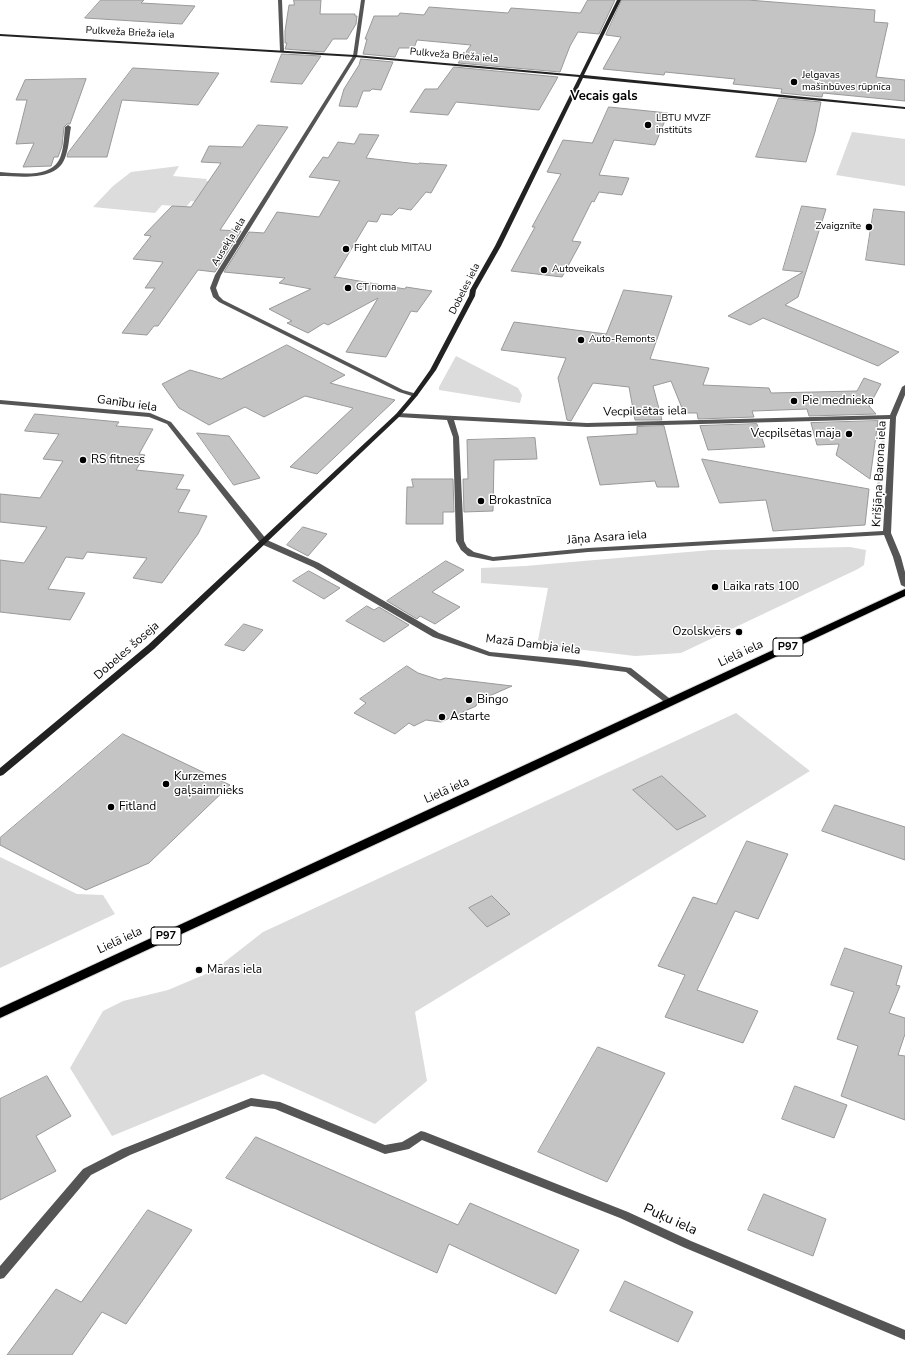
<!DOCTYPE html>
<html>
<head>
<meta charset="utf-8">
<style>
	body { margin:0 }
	canvas { display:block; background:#fff }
</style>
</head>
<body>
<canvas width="905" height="1355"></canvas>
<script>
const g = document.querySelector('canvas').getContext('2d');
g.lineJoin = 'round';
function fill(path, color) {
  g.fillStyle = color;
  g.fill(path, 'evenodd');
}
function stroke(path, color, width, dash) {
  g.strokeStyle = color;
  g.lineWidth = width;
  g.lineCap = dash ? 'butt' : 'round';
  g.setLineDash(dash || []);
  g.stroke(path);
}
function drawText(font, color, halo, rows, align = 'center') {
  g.font = font + ' "Nunito Sans",sans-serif';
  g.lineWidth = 3;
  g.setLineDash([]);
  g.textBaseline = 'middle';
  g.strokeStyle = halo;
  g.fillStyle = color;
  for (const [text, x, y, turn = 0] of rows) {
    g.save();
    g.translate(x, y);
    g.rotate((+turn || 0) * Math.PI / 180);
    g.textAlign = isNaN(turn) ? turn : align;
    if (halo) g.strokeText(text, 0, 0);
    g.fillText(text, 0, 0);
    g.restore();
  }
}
fill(new Path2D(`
	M852,132L905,139V186L836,175Z
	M179,166L173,176L207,179L206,181H209L202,191L206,202L191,201L186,207L162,205L155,213L93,207L113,186L131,172Z
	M456,356L518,388L522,395L520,403L439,390V387Z
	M883,428H886L876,525H873Z
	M850,547L866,550L864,565L858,569L681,653L635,656L550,646L538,640L548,588L481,583V568L525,566L711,550Z
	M736,713L810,771L415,1012L427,1081L375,1124L263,1074L112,1136L70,1068L103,1011L123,1001L168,990L213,971L263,932Z
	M0,857L77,894L103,895L115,914L0,968Z`), '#dcdcdc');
const building = new Path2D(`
	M101,0H144L141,3L195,6L182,24L85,18Z
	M294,0H321L320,14H355V16H357L356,24L347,39H333L324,52L285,49L287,43H285V31L289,5H294Z
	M588,0H615L599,34L578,32L570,46L560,72L458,63L471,45L417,40L414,48H399L395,57L363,54L367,39H365L374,16H398L400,13L424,15L429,7L508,13L511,8L580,13Z
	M622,0H748L875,10L874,22L888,23L876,77L905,80V101L823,93L822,97L781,93L782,89L733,84L735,79L665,72L664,75L603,69L621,37L606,35Z
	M282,54L321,56L302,84L271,82Z
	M361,59L393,62L381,90L372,89L370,91H363L357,107L339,106L344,89L359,65Z
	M454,67L558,77L539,110L456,102L448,115L410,112L425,89H437Z
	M133,68L219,73L198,105L122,100L107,157H67L68,153Z
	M86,79L70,124H67L64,127L62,146L58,157H54L51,166L23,167L34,143L16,144L27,100H16L25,80Z
	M779,98L821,102L815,132L806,162L756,157Z
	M609,107L668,113L655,145L614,140L599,175L629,178L622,195L599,192L594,202L592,201L572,241L581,242L562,277L511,271L535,227H532L561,174L547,172L563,140L592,143Z
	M258,125L288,127L220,230L241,231L215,272L198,270L158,326H154L147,335L122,333L155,288H145L163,262L133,259L151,236L144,235L172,206L191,207L221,163L201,162L209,146L242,147Z
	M360,134L379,135L366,158L418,164L419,163L447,165L431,193L426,192L411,210L399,208L392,215L381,214L377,222L368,221L334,278L336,277L405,289L406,287L432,291L417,312L411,311L386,357L346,352L378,298L328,325L324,323L308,333L287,323L292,321L269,309L311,289L279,283L285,278L224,272L249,232L264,233L277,212L319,217L340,181L309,177L323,157L328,158L338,142L354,144Z
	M802,206L826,209L798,297L785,305L899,352L878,366L763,318L750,325L728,316L803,272L783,270Z
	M874,209L905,212V265L866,260Z
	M624,290L672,296L650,359L709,368L703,385L769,388L771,393L857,391L864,378L881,384L869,406L876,414L809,416L807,409L754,411H752L754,417L698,419L697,413H684L671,381L653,386L662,420H635L629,387L593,383L571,421L567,420L558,378L566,358L501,350L514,322L606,334Z
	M287,345L345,375L330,383L395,400L317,474L290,467L353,408L305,396L264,417L245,407L209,425L179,408L162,384L190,370L221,379Z
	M35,414L119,422L116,426L153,429L139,454L145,455L136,470L184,475L176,489L190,490L178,512L207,516L198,534L162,583L133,578L147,558L87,552L83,559L66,557L48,589L85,593L70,620L0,612V560L24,563L47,527L0,522V494L40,498L63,461L43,459L59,434L25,431Z
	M878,421L870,479L836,455L839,444L817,445L811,423Z
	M757,424L765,447L708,450L700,426Z
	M664,426L679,487H657L655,481L600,485L587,437L637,434V427Z
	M197,433L229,436L260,478L234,485Z
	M535,438L537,459L494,460L493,511L464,512L463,479H468L467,440Z
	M702,459L869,489L865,525L773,531L766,500L720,503Z
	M412,479H453L454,512H443V524H406L407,487H413Z
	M303,527L327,534L308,556L287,545Z
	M446,561L464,570L432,592L460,607L435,624L420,616L417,619L387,601Z
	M309,571L340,588L324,599L293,581Z
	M367,606L374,610L379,607L409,625L384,642L346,621Z
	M244,624L263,630L244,651L225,645Z
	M407,666L418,673L440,680L445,678L512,686L478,701L476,706L441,722L426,720L414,726L409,723L395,734L354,713L366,703L360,699Z
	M123,734L230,785L149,863L86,890L0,845V838Z
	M662,776L706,816L677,830L633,790Z
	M835,805L905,827V860L822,831Z
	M747,841L788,854L758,919L735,911L697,990L758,1011L743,1043L665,1017L685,975L658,966L693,897L716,904Z
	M492,896L510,914L487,927L469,908Z
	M845,948L902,966L896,985L900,986L889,1013L905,1018V1034L898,1055L905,1056V1120L841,1096L858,1046L837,1039L854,992L831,985Z
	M598,1047L665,1073L607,1182L538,1152Z
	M47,1076L71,1116L36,1136L56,1171L0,1200V1099Z
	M795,1086L847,1105L834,1138L782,1119Z
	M256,1137L458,1225L470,1203L579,1250L556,1294L449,1244L437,1273L226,1178Z
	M764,1194L826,1219L813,1256L748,1230Z
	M148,1210L192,1230L126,1324L102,1312L72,1355H7L56,1289L81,1302Z
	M625,1281L693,1312L678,1342L610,1311Z`);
fill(building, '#c4c4c4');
stroke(building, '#999', 1);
const primary = new Path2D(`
	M905,589V596L484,794L0,1018V1008Z`);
stroke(primary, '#dbdbdb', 2);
fill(new Path2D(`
	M278,0H282L284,51L282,52L280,51Z
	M361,0H365L357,56L221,275L216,288L219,296L223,300L403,390L417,394L418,395L415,397L399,392L219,302L213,297L210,288L215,275L353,56Z
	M68,125L71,127C69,137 69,148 65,158C56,182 20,176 0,176V172C18,173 51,179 60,158C64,148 64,137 65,127Z
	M905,385V395L896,417L891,533L901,557L905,572V587L901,585L893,557L884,535L588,552L493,561L468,556L461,550L456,541L453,437L447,420L398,417L395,415L398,413L587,423L890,415L902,387ZM890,419L883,531L588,548L493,557L474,552L467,547L464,541L459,437L454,420L587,427Z
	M0,400L150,413L171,422L267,540L319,563L439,633L490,652L577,660L631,668L674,702L673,704H667L626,672L577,666L489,656L433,637L313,567L261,544L167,424L149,417L0,404Z
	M251,1098L280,1102L385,1145L402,1142L421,1131L425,1132L628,1212L691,1241L905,1330V1340L683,1247L620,1218L422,1140L409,1149L385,1154L275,1109L251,1106L130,1155L91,1175L4,1278L0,1279V1266L83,1169L122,1149Z`), '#555');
fill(new Path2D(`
	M617,0H621L584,75L905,107V109L583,78L501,246L476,290L475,296L436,370L417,396L400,416L154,649L3,775L0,776V768L148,645L396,414L413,394L430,370L469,296L470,290L495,246L579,77L355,57L0,36V34L355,55L580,75Z`), '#222');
fill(primary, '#000');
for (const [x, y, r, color] of [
	[794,82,4,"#000"],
	[648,125,4,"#000"],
	[869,227,4,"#000"],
	[346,249,4,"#000"],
	[544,270,4,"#000"],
	[348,288,4,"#000"],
	[581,340,4,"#000"],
	[794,401,4,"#000"],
	[849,434,4,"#000"],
	[83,460,4,"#000"],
	[481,501,4,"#000"],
	[715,587,4,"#000"],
	[739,632,4,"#000"],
	[469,700,4,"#000"],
	[442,717,4,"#000"],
	[166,784,4,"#000"],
	[111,807,4,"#000"],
	[199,970,4,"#000"]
]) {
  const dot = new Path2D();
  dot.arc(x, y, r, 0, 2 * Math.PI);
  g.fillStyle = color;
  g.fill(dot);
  stroke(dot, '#fff', 1.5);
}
drawText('10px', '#000', '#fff', [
	["Pulkveža Brieža iela",130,33,3],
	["Pulkveža Brieža iela",454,56,5],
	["Ausekļa iela",229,242,-58],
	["Dobeles iela",465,289,-63]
]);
drawText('10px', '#000', '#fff', [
	["Jelgavas",802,76],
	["mašīnbūves rūpnīca",802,88],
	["LBTU MVZF",656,119],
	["institūts",656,131],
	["Zvaigznīte",861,227,"right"],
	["Fight club MITAU",354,249],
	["Autoveikals",552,270],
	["CT noma",356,288],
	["Auto-Remonts",589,340]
], 'left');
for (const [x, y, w] of [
	[788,647,30],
	[166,936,30]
]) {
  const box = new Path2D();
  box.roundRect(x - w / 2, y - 9, w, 18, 3);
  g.fillStyle = '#fff';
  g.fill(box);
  stroke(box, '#000', 1);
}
drawText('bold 11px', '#000', null, [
	["P97",788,647],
	["P97",166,936]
]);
drawText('12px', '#000', '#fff', [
	["Pie mednieka",802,401],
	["Vecpilsētas māja",841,434,"right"],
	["RS fitness",91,460],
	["Brokastnīca",489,501],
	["Laika rats 100",723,587],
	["Ozolskvērs",731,632,"right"],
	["Bingo",477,700],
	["Astarte",450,717],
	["Kurzemes",174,777],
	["gaļsaimnieks",174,791],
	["Fitland",119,807],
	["Māras iela",207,970]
], 'left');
drawText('12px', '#000', '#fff', [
	["Ganību iela",127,404,8],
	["Vecpilsētas iela",645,412,-1],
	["Krišjāņa Barona iela",880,474,-87],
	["Jāņa Asara iela",607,538,-4],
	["Mazā Dambja iela",533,645,7],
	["Dobeles šoseja",127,651,-41],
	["Lielā iela",741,654,-25],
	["Lielā iela",447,791,-24],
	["Lielā iela",120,941,-25]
]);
drawText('bold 13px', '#000', '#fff', [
	["Vecais gals",604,97]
]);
drawText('14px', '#000', '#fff', [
	["Puķu iela",670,1220,24]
]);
</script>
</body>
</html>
